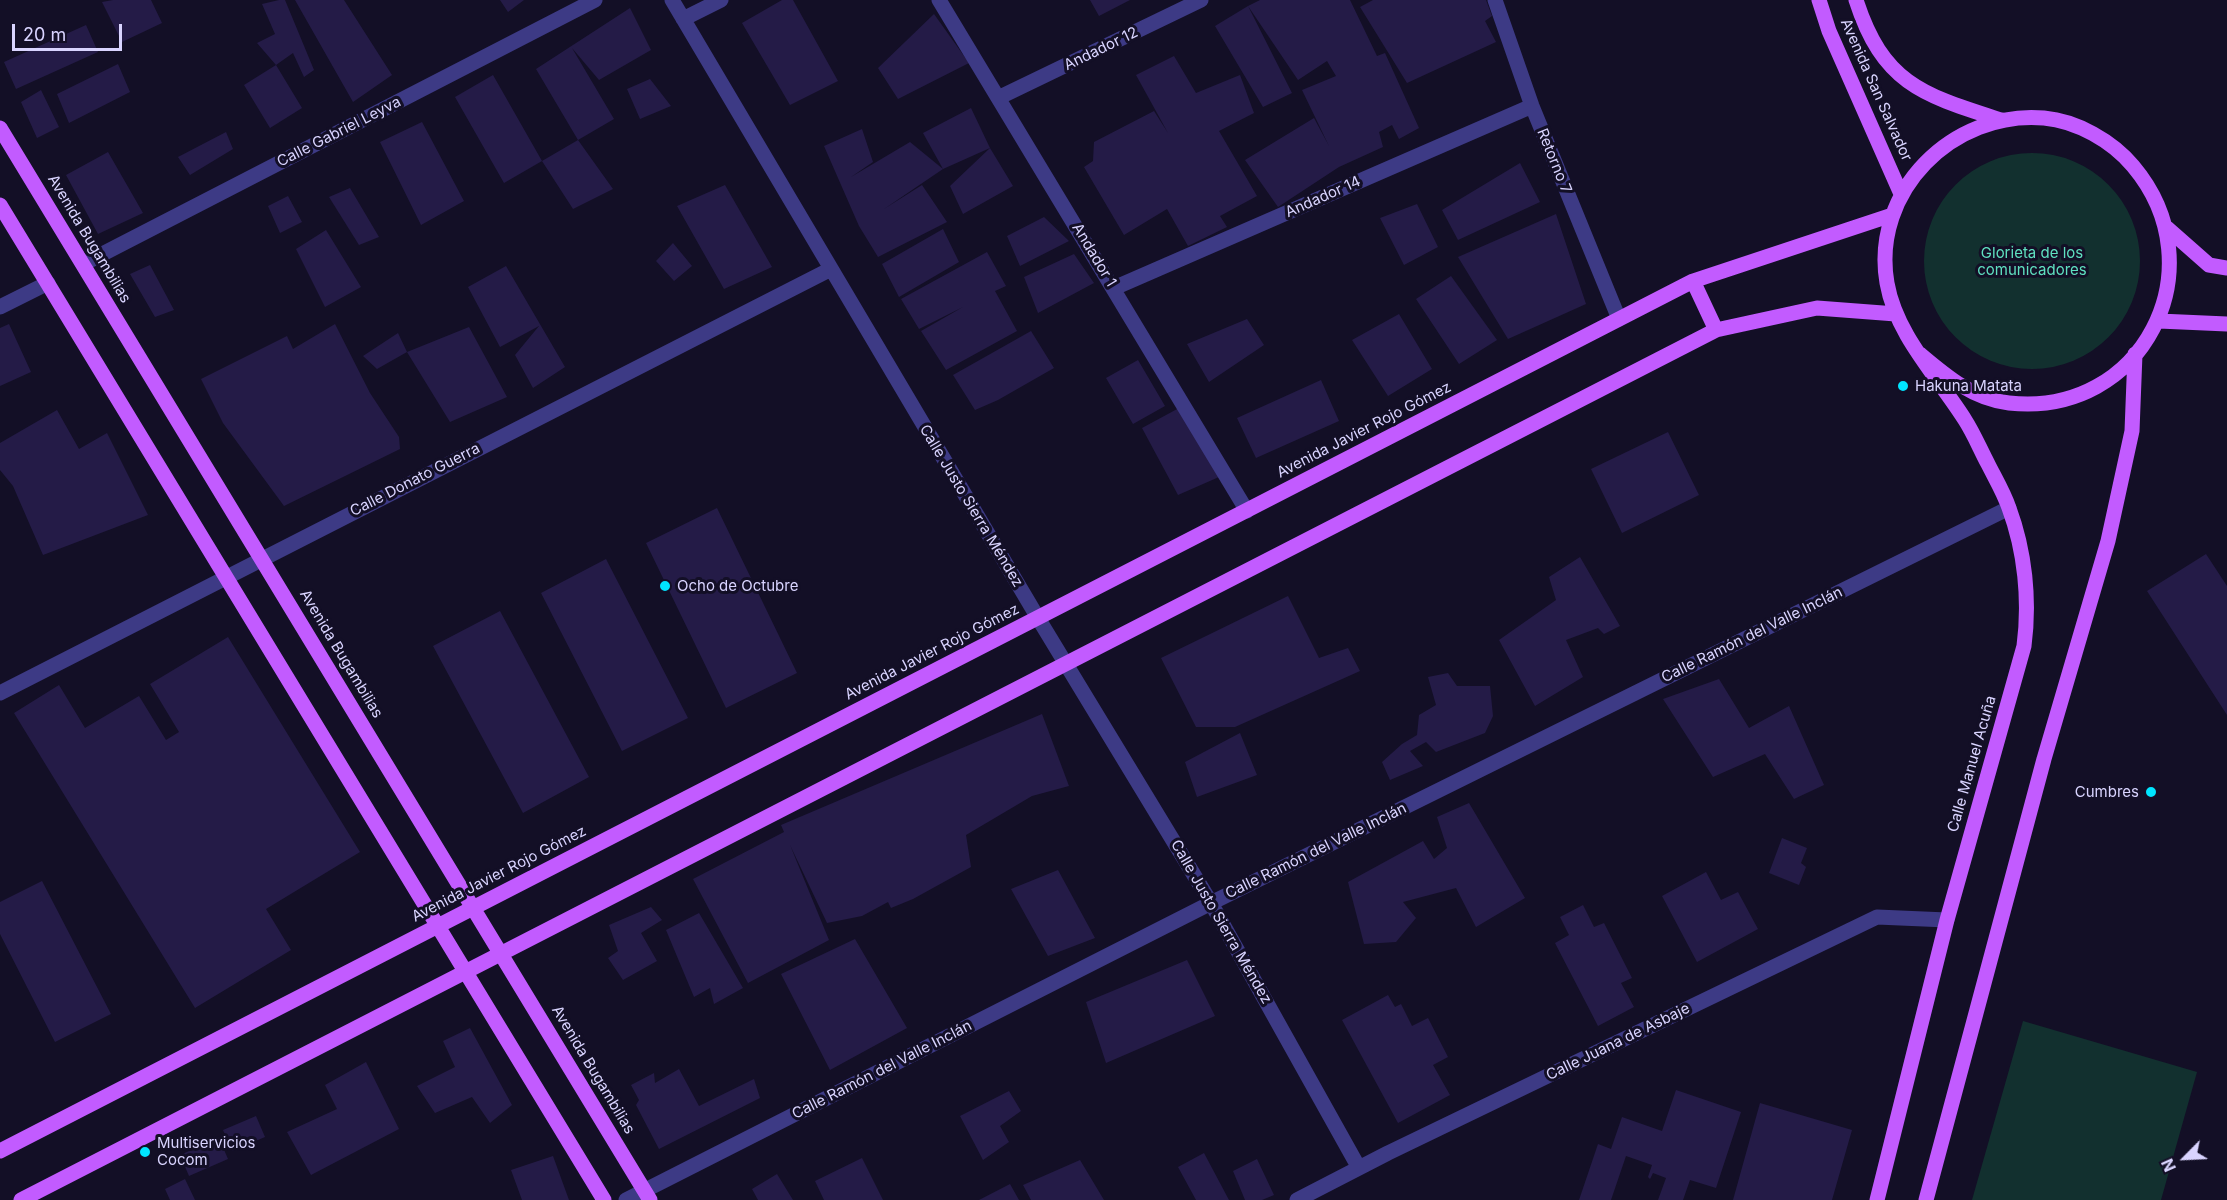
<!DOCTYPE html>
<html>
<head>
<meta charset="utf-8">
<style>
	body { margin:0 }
	#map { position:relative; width:2227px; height:1200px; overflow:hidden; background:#130f26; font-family:Inter,sans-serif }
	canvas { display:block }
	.north { position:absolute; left:2155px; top:1128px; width:60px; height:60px; -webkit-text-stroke:4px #130f26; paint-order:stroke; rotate:246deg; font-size:16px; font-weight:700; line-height:24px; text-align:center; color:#d9d4ff }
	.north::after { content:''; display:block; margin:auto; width:21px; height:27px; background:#d9d4ff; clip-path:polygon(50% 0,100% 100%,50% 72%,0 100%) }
	.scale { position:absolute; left:12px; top:24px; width:110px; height:27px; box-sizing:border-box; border:3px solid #d9d4ff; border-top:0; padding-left:8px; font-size:18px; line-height:21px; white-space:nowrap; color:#d9d4ff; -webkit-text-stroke:4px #130f26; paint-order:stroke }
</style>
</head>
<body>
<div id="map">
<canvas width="2227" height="1200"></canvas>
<div class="north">N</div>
<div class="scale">20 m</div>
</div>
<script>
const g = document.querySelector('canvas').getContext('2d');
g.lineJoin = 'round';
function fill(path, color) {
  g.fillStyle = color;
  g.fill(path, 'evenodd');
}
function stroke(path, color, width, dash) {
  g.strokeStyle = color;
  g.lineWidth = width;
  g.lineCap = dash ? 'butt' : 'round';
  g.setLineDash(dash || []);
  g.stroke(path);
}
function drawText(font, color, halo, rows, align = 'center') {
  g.font = font + ' Inter,sans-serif';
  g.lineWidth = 6;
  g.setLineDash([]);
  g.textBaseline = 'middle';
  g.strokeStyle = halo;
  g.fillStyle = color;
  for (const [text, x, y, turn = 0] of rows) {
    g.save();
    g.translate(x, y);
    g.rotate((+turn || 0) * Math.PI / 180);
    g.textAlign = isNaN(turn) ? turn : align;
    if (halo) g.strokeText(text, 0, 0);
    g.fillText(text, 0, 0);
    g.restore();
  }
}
fill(new Path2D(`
	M1924 261a108 108 0 1 1 216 0a108 108 0 1 1-216 0Z
	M2023,1021L2197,1072L2161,1200H1972Z`), '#12302f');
fill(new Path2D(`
	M113,0H151L162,23L122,42L102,2Z
	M279,0H285L314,70L304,77L293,53L276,65L257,43L275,34L262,4Z
	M295,0H344L392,75L353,102Z
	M500,0H524L508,12Z
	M782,0H793L838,81L790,105L742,23Z
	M1090,0H1130L1099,16Z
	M1260,0H1350L1377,56L1385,53L1419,128L1399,139L1392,125L1379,132L1383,147L1339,167L1278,207L1245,160L1314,118L1329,146L1302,90L1336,76L1327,61L1298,80L1248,6L1292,93L1263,107L1215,26L1248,6Z
	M1373,0H1486L1492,16L1485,21L1496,42L1407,83L1360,7Z
	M630,8L651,50L599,80L572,48L614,119L578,140L536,69Z
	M934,14L969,63L898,99L878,68Z
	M86,25L98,52L16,89L4,62Z
	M1174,56L1196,93L1240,75L1254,113L1219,131L1257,196L1220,216L1227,227L1188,246L1167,209L1124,235L1084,167L1093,161L1094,142L1154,111L1168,133L1136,75Z
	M118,64L130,92L69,123L57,94Z
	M276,65L302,108L270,128L244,85Z
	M493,75L542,161L578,140L613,189L573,209L542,161L504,183L455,97Z
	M650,79L671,106L640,119L627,89Z
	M41,90L59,127L37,138L21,102Z
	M971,108L990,148L1013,186L963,214L950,186L990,148L943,169L884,209L922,185L947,222L878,257L859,226L824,146L862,129L873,162L851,177L910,142L943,169L923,133Z
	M422,122L464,201L421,225L380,142Z
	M226,132L233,149L190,175L178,157Z
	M108,152L143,213L98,234L66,175Z
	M1520,163L1540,202L1458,240L1442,210Z
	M725,185L772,267L724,289L677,206Z
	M350,188L379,237L359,245L329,197Z
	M288,196L302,222L280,233L268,206Z
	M1417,204L1438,247L1404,265L1380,218Z
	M1556,214L1586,304L1508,339L1458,257Z
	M1044,217L1069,241L1020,266L1007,236Z
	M943,229L959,262L899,297L882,264Z
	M326,230L361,287L325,307L296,249Z
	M673,243L692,266L674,281L656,261Z
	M987,252L1006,286L995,291L1017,331L946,370L921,331L963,307L919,329L901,299Z
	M1074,254L1094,283L1038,313L1024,277Z
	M150,265L174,310L155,317L130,274Z
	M506,266L565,367L533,388L515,355L539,326L500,347L468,287Z
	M1451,276L1497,340L1459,364L1416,299Z
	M1399,314L1432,369L1388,396L1352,340Z
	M1247,319L1264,345L1209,382L1187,344Z
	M9,324L31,372L0,386V328Z
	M335,324L370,393L399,437L400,449L284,506L223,423L201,379L287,336L293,349Z
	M469,327L507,397L450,422L407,352L377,369L363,356L398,333L407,352Z
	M1031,331L1054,368L998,400L975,410L953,375Z
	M1138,360L1165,406L1133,424L1106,378Z
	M1321,380L1339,421L1256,458L1237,418Z
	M1179,408L1219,477L1178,495L1142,428Z
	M57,410L79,449L107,433L148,515L43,555L13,486L0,470V443Z
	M1668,432L1699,495L1622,533L1591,469Z
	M717,508L797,673L726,708L646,543Z
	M2206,554L2227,586V715L2147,591Z
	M1580,557L1620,626L1604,634L1598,628L1566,640L1583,677L1535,706L1499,640L1556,600L1549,577Z
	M606,559L688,718L622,751L541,593Z
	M1288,596L1319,658L1348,648L1360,671L1235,727H1196L1161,658Z
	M500,611L589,777L523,813L433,646Z
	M228,637L360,852L266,909L291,950L195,1008L14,713L59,685L85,728L139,696L166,740L179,732L150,684Z
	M1448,673L1457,686H1490L1493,716L1485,733L1436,752L1426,742L1410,751L1423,766L1390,780L1382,762L1402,744L1417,735L1419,715L1436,705L1428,677Z
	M1719,679L1749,728L1789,706L1824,785L1794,799L1765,754L1713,777L1663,699Z
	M1042,714L1069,786L1032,796L966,835L971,867L913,899L891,908L888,902L862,916L827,923L790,845L829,940L748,983L693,879L784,832L781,825Z
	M1240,733L1257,775L1197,797L1185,762Z
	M1469,803L1525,898L1476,927L1456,888L1403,902L1416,918L1396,942L1364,944L1348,882L1423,841L1434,859L1447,848L1437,817Z
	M1782,838L1807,848L1801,863L1806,867L1799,885L1769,873Z
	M1058,870L1095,938L1048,956L1011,889Z
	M1706,872L1721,900L1738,892L1758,929L1697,962L1662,896Z
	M42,881L111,1014L55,1042L0,934V902Z
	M1583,905L1594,927L1604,923L1632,978L1621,983L1634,1007L1598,1026L1555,943L1569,935L1560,917Z
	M651,907L662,920L641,933L657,961L623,980L608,958L618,951L609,925Z
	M699,913L743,988L714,1004L710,988L694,997L666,930Z
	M855,939L907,1028L830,1070L781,974Z
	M1187,960L1215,1016L1106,1063L1086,1002Z
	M1388,995L1395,1007L1401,1004L1412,1026L1428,1018L1448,1057L1433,1065L1450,1095L1398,1123L1342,1020Z
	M470,1028L512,1105L490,1123L472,1097L435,1113L417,1086L455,1067L443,1041Z
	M366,1062L399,1129L311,1175L287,1132L337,1109L325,1085Z
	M679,1069L699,1106L754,1079L760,1098L659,1149L636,1105L639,1100L631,1085L654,1073L655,1083Z
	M1676,1090L1741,1112L1716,1188L1690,1180L1683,1200H1658L1666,1178L1653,1173L1650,1179L1648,1177L1652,1165L1626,1156L1611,1200H1579L1598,1144L1611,1149L1622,1117L1662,1131Z
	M1009,1091L1021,1111L1000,1126L1009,1142L983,1160L960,1116Z
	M1760,1103L1852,1130L1832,1200H1733Z
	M256,1116L265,1137L232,1151L223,1130Z
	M219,1138L228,1159L189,1176L180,1155Z
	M1204,1153L1229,1200H1196L1178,1167Z
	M553,1156L569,1200H522L511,1170Z
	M862,1158L883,1200H824L815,1181Z
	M1257,1159L1274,1195L1262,1200H1245L1233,1171Z
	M1080,1160L1104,1200H1031L1023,1185Z
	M777,1174L793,1200H758L752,1189Z
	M185,1179L195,1200H170L165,1189Z
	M1010,1184L1019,1200H979Z`), '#241b47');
stroke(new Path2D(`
	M672,0L1038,618L1211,903L1359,1168
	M939,0L1247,511
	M1495,0L1532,106L1619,319
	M683,19L721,0
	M1000,97L1201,0
	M83,264L595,0
	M1114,288L1532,106
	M0,307L48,283
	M0,693L831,269
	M626,1200L1211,903L2009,508
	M1297,1200L1388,1153L1877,917L1947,920`), '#3d3a85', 15);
stroke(new Path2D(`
	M1819,0L1829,31L1901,194
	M1856,0C1883,84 1923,95 2001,120
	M0,128L650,1200
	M0,205L604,1200
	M2167,228L2209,265L2227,268
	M1693,281L1716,330
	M2159,321L2227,324
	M0,1151L1693,281L1892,215
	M21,1200L1716,330L1817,308L1896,314
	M1877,1200L1947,920L2024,646C2030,600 2025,551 2009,508C2004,493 1995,478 1988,464C1980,449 1974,434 1965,420C1938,377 1896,335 1887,283C1871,191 1953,110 2044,118C2077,121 2112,141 2133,166C2219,268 2142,418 2009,403C1973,399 1946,376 1920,354
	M1926,1200L2044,759L2108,541L2132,431L2135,354`), '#c25bff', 15);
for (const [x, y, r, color] of [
	[1903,386,6,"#00e5ff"],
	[665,586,6,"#00e5ff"],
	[2151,792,6,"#00e5ff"],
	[145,1152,6,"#00e5ff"]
]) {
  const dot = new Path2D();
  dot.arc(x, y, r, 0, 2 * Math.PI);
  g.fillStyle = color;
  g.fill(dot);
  stroke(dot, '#130f26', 2);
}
drawText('15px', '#d9d4ff', '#130f26', [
	["Andador 12",1101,49,-26],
	["Avenida San Salvador",1876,90,66],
	["Calle Gabriel Leyva",339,132,-27],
	["Retorno 7",1554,161,68],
	["Andador 14",1323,197,-24],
	["Avenida Bugambilias",89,239,59],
	["Andador 1",1094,255,59],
	["Avenida Javier Rojo Gómez",1364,430,-27],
	["Calle Donato Guerra",415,480,-27],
	["Calle Justo Sierra Méndez",971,506,59],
	["Calle Ramón del Valle Inclán",1752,635,-26],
	["Avenida Javier Rojo Gómez",932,652,-27],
	["Avenida Bugambilias",341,654,59],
	["Calle Manuel Acuña",1972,764,-74],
	["Calle Ramón del Valle Inclán",1316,851,-26],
	["Avenida Javier Rojo Gómez",499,874,-27],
	["Calle Justo Sierra Méndez",1221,922,60],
	["Calle Juana de Asbaje",1618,1042,-26],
	["Avenida Bugambilias",593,1070,59],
	["Calle Ramón del Valle Inclán",882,1070,-27]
]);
drawText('15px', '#5fe0c0', '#130f26', [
	["Glorieta de los",2032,253],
	["comunicadores",2032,270]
]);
drawText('15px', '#d9d4ff', '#130f26', [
	["Hakuna Matata",1915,386],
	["Ocho de Octubre",677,586],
	["Cumbres",2139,792,"right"],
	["Multiservicios",157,1143],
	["Cocom",157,1160]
], 'left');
</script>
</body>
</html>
